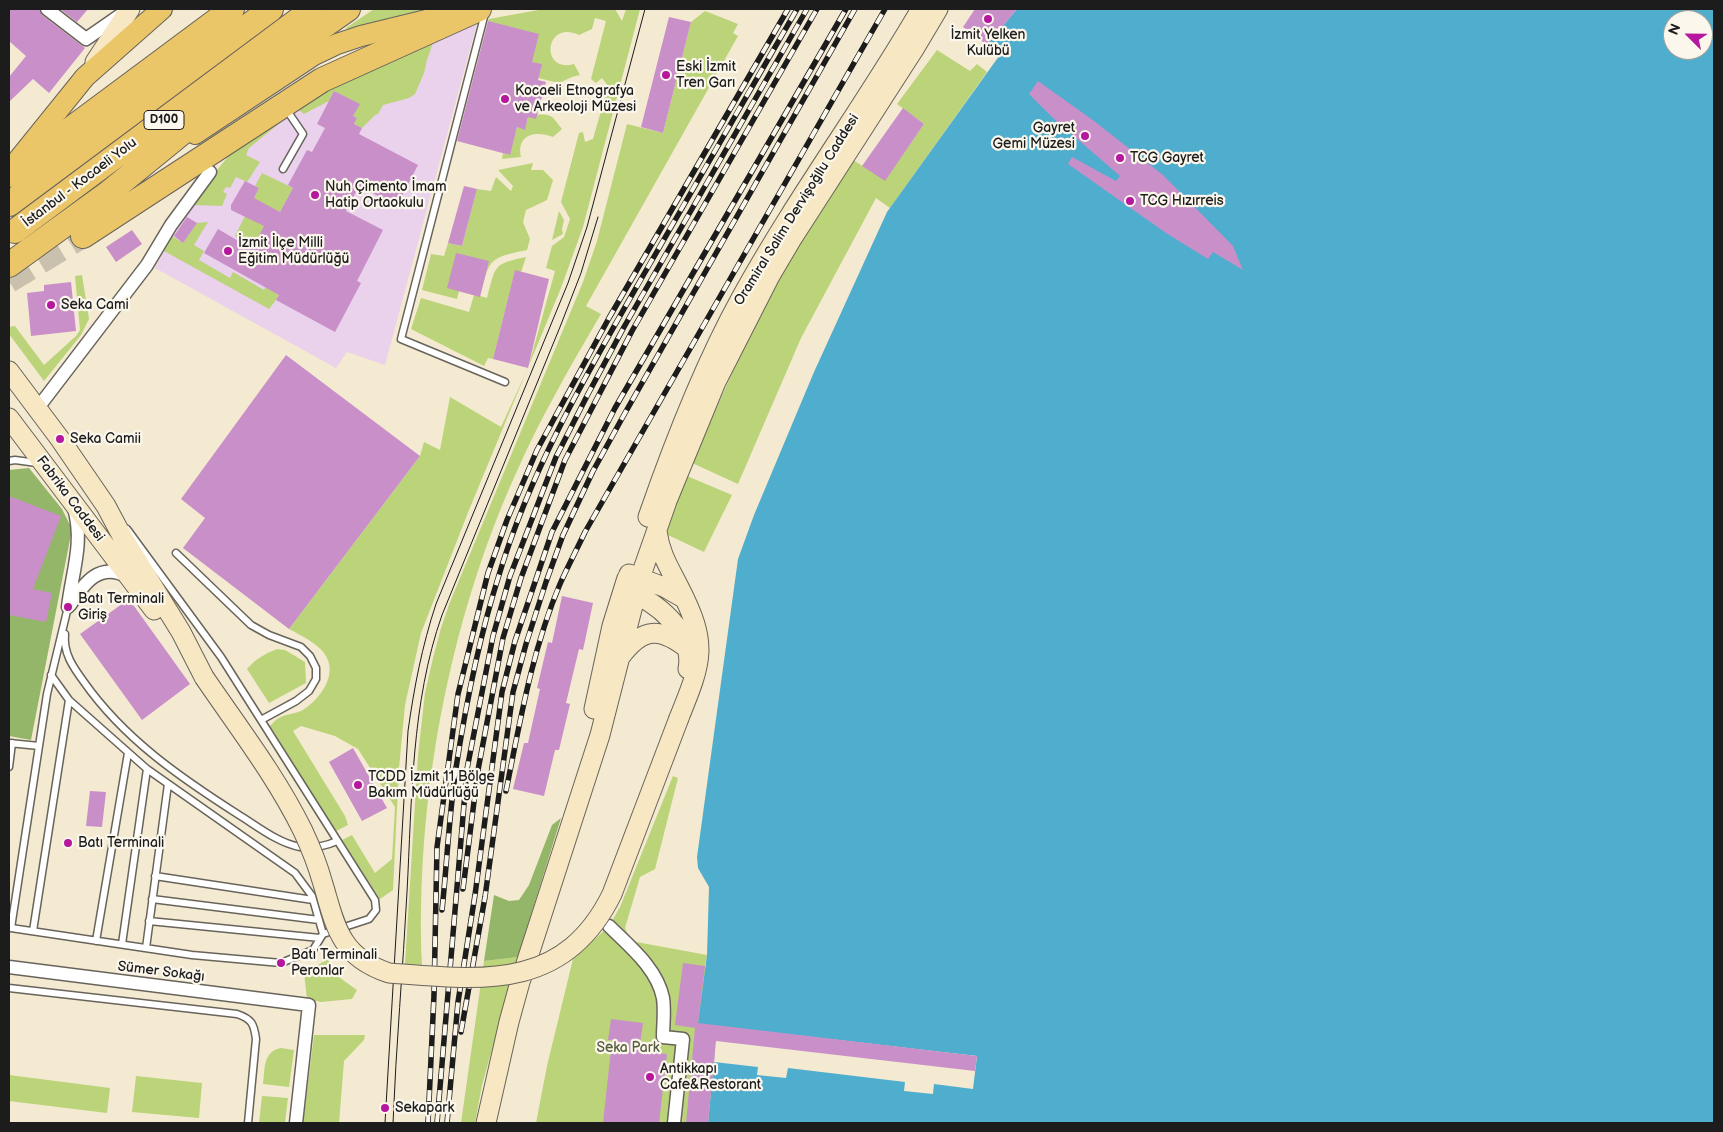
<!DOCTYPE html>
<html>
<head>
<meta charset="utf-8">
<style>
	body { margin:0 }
	#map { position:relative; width:1723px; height:1132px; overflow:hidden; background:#f4e9d1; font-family:"Balsamiq Sans",sans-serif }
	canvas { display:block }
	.frame { position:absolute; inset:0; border:10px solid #1c1c1c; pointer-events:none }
	.north { position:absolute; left:1663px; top:10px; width:50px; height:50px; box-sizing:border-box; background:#fbf7ec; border:1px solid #a29f99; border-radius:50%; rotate:293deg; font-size:14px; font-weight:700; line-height:20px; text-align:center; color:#1c1c1c }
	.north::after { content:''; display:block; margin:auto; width:18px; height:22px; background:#b5179e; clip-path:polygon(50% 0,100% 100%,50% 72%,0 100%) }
</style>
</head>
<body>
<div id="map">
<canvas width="1723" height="1132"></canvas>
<div class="frame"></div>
<div class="north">N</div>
</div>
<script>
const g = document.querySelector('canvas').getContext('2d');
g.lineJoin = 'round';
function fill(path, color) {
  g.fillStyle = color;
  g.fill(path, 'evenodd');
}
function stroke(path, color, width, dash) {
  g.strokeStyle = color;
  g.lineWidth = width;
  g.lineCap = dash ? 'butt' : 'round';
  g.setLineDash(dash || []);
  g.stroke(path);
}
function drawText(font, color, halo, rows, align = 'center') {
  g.font = font + ' "Balsamiq Sans",sans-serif';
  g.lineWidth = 4.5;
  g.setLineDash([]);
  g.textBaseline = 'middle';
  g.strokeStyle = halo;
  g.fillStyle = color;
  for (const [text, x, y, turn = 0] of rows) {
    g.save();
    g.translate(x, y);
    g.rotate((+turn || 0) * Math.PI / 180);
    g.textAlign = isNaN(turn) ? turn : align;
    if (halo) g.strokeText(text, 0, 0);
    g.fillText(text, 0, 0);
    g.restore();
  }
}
fill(new Path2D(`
	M477,23L385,365L347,352L336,368L155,268L172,236L205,185L235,148L324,88Z`), '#ead1ec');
fill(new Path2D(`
	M374,9H425L350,34L346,28Z
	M544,9H615L622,21L626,9H640L583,227L561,288L469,510L421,633L405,705L399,768L393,890L380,899L342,840L352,835L375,873L392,859L395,807L358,749L335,736L301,726L293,731L345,816L348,825L336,831L270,726C273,723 276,719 279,718C285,714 294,714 301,711C319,701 340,674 324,653C315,642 302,636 289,629L420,456L424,442L440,450L450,397L501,427L528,368L555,271L546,268L552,246L564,237L570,219L561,202L579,133L583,132L585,142L593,139L608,86L602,78L596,83L591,79L606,21L595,18L592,29L579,35C544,19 540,74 574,64L580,75L572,77L559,83L538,78L529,114C537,116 548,112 554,119C557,122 559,126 562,129L553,137C536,130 516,134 521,157L502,159L503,153L509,155L517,127L525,129L528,118L527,117L541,64L532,62L488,21L489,19Z
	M705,11L738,24L733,33L738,36L586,306L601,314C571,365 541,417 517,471C449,620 415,802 422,965L405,964L418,755L425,693L433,658L441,628L450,602L583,282L597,241L627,124L663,133L691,22Z
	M434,40L427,60L424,73L415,94L409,98L383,105L378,114L375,115L362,128L354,124L357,118L353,116L359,104L334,91L329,101L304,114L295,107L324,88Z
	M937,50L970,71L977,64L987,72L890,208L876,198L801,338L738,484L692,463C714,414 735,365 759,317C787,263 820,211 853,160L885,180L924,124L897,104Z
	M279,115L281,122L249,148L246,155L260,162L247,182L236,177L230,188L226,187L223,192L227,194L222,206L193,205L205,185L235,148Z
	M533,163L531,170H543L553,180L547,200L526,210L523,222L530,239L527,250C488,258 490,259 480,296L487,298C496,266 492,264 526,257L521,272L515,271L493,359L488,358L484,366L411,329L421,298L469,312L474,295L459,291L457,299L422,290L431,254L444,256L448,243L462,246L477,189L491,191L496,177L511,191L513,186L498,170Z
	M262,173L293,188L280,212L273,209L262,252L235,236L259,188L255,186Z
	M559,211L564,220L562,229L563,234L552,240Z
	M208,222L194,245L204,251L199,260L230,278L233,272L264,290L279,265L291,273L276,300L269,309L164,251L172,236L183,243L197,223Z
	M82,275L89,319L81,335L44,381L9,334V327L15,326L44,365L76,336L80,330L75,276Z
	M687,476L732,495L704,552L668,535V528Z
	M277,649L285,650L305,662L306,683L269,703L247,669C256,659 264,654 277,649Z
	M673,776L678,778L655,869L640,877L625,928L631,941L707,955L705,966L715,1048L708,1123H536L547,1066L573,959L609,926L620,907Z
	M518,957L482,1085L475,1123H461L484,961Z
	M328,959L340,978L357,990L352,999L321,1002L307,999L304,973Z
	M314,1035H365L364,1040L344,1061L339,1123H303Z
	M281,1048L294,1050L289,1087L263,1084C265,1069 263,1051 281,1048Z
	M9,1075L110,1088L107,1113L9,1101Z
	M136,1076L202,1083L199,1118L132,1112Z
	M262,1096L288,1098L285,1123H259Z`), '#bbd479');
fill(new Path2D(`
	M29,468L62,509L72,529L31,740L9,736V470Z
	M561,818L518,957L484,961L494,895L509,901L519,900L529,885L552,825Z`), '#94b669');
fill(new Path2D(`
	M1017,9H1714V1123H708L715,1049L698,1023L707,955L709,887L698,868L697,857L738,559L754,515L814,372L887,212L1002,52L989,42ZM1673,20H1703V50H1673Z`), '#4fadce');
fill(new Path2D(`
	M708,1025L977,1056L973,1089L934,1084L933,1094L904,1091L905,1082L788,1068L786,1078L757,1075L758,1067L714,1062L715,1049Z`), '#f4e9d1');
fill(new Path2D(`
	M9,9H39L42,15L85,48L49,93L33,79L9,102V77L26,56L9,41Z
	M60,9H88L77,22Z
	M975,9H1017L987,45L963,27Z
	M669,17L691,22L663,133L641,127Z
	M488,21L539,34L532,62L542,64L538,80L546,82L536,119L528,117L525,130L517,127L510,155L457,141Z
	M1038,81L1094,121L1163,175L1233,246L1243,270L1213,252L1208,259L1166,233L1068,164L1072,157L1116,181L1120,176L1053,118L1029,94Z
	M334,91L360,104L353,116L357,118L354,124L362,128L359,134L418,165L397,206L359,186L346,211L383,230L357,281L361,283L335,332L276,300L279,295L204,253L218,229L252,249L264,226L231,210V205L245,181L259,188L254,198L280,212L293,188L288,185L307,150L312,152L325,128L317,124Z
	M903,108L924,124L885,181L862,166Z
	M464,186L477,189L462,246L448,243Z
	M187,217L197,223L183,243L174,236Z
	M132,230L142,244L116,262L106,247Z
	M456,253L489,261L480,297L447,288Z
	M515,270L549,279L528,368L493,359Z
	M71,282L76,331L31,336L27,293L44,291V285Z
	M286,355L420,456L289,629L183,548L205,518L181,499Z
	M9,496L61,516L33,589L52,593L46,622L9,615Z
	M562,596L593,603L583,650L579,649L566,703L570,704L559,750H555L544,796L513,789L524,743H528L540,689L537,688L548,642L552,643Z
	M129,599L190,684L142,720L80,634Z
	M353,748L387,808L362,821L329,762Z
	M90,791L106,792L102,827L86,826Z
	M683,963L705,966L698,1023L977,1056L975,1071L716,1041L708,1123H686L695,1028L675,1025Z
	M611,1019L643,1023L639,1051L667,1054L659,1123H603L612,1040H608Z`), '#c98fc8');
stroke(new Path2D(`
	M9,281L83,236`), '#c9c0ad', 24, [24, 12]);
const lane = new Path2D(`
	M485,13L401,339L505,382
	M283,169L303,134L286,109
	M9,461L15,460L37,463
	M176,553L251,625L269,635L301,647L310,656L316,668V679L309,691L296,701L261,720
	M68,607L47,694L11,928L192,955L281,963L313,950L323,934L369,919L376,910L375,900L221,657L127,529
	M65,634C63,653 73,667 84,682C124,739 181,778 239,815C257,826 278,843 300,847C312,848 326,846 337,841
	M51,675L69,700L147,769L295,873L312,896L323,934
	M9,743L39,746
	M9,767L12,743
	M155,876L313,900
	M152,899L319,920
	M149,921L320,938
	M33,931L69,700
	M96,941L128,753
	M122,944L147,769
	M146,948L168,784
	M9,988L237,1014C252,1019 254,1024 256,1039L248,1123`);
const street = new Path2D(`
	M47,9L86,39L122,14
	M37,409L147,265L171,225L210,172
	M70,605C84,583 100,561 128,577
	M68,607C72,572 84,543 74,508
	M609,926C629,946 657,968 663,998C665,1011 663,1024 663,1037L683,1039L674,1123
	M9,967L309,1005L296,1123`);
const secondary = new Path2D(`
	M95,62L130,9
	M9,371L60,439L106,506L123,538L181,632L204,677
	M9,418L154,610
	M648,517C674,442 703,367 741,298C796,198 864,107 921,9
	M657,531C660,554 669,567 679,587C709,645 702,661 679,718
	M629,574L664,587L685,599
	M625,590C656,601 695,632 688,669
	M621,656C643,627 660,627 688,649
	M594,709L612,626L627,578
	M486,1123L509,1022L520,982L600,735L640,578L667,501L716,382L770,276L793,237L916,46L938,9`);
const primary = new Path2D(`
	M195,134L314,55L337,44L361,36L451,14
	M14,165L85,77L162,9`);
const highway = new Path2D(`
	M9,175L232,9
	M9,204L271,9
	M15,231L313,9
	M83,236L322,80L479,9
	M9,265L107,194L248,79L348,9`);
stroke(lane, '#68645b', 9);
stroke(street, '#68645b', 15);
stroke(secondary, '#68645b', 21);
stroke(primary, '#68645b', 22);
stroke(highway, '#68645b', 26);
stroke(lane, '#fff', 6);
stroke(street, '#fff', 12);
stroke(secondary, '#f7e8c3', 19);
stroke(primary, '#ebc669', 20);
stroke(highway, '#ebc669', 24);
stroke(new Path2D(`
	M385,1123L408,731C414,688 422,646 436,604L568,283L587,227L645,9
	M393,1123C396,1046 403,969 407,892C412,800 411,703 442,615L560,327L581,273L598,217`), '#1c1c1c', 1);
const rail = new Path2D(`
	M506,791C520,722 532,650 560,584C568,566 577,549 585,532L885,9
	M463,889L478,770L503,638L521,578L565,460L632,331L817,9
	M442,910C447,863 449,815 456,768C466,703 479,638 499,575C531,468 589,370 644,274C695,185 746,97 797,9
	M461,1032L485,897L513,692L526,644L546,582L563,535L593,471L625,413L855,9
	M428,1123L434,995L437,847L458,694L488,573L507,520L537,450L609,318L788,9
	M437,1123L467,769L493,636L510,576L556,457L588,394L624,327L807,9
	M447,1123L458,1002L475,895L502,692L515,641L552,532L615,408L846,9`);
stroke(rail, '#1c1c1c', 5.5);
stroke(rail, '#fbf7ec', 4, [11]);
const secondaryBridge = new Path2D(`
	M204,677C238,727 276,776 303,831C311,848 318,866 323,884C329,903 333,924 344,941C354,957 371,967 389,973C481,980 564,992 612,894L679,718`);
stroke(secondaryBridge, '#68645b', 21, []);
stroke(secondaryBridge, '#f7e8c3', 19);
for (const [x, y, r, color] of [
	[988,19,5,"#b5179e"],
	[666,75,5,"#b5179e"],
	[505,99,5,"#b5179e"],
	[1085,136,5,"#b5179e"],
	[1120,158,5,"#b5179e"],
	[315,195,5,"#b5179e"],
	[1130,201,5,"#b5179e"],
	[228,251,5,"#b5179e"],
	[51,305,5,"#b5179e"],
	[60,439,5,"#b5179e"],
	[68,607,5,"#b5179e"],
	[358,785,5,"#b5179e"],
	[68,843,5,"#b5179e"],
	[281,963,5,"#b5179e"],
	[650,1077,5,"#b5179e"],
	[385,1108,5,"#b5179e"]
]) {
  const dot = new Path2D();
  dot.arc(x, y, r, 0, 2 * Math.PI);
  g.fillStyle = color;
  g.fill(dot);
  stroke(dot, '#fbf7ec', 2);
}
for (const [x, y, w] of [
	[164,120,40]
]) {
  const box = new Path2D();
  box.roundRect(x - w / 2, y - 9.5, w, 19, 4);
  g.fillStyle = '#fbf7ec';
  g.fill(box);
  stroke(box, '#1c1c1c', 1);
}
drawText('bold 12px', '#1c1c1c', null, [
	["D100",164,120]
]);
drawText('14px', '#1c1c1c', '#fbf7ec', [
	["İzmit Yelken",988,35,"center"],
	["Kulübü",988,51,"center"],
	["Eski İzmit",676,67],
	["Tren Garı",676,83],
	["Kocaeli Etnografya",515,91],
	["ve Arkeoloji Müzesi",515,107],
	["Gayret",1075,128,"right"],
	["Gemi Müzesi",1075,144,"right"],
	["TCG Gayret",1130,158],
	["Nuh Çimento İmam",325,187],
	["Hatip Ortaokulu",325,203],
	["TCG Hızırreis",1140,201],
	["İzmit İlçe Milli",238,243],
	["Eğitim Müdürlüğü",238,259],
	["Seka Cami",61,305],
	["Seka Camii",70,439],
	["Batı Terminali",78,599],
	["Giriş",78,615],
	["TCDD İzmit 11 Bölge",368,777],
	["Bakım Müdürlüğü",368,793],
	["Batı Terminali",78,843],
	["Batı Terminali",291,955],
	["Peronlar",291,971],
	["Antikkapı",660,1069],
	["Cafe&Restorant",660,1085],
	["Sekapark",395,1108]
], 'left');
drawText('14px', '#1c1c1c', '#fbf7ec', [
	["İstanbul - Kocaeli Yolu",80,183,-37],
	["Oramiral Salim Dervişoğllu Caddesi",797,210,-58],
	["Fabrika Caddesi",70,499,53],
	["Sümer Sokağı",161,972,7]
]);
drawText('14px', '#545c3d', '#fbf7ec', [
	["Seka Park",628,1048]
]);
</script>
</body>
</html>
